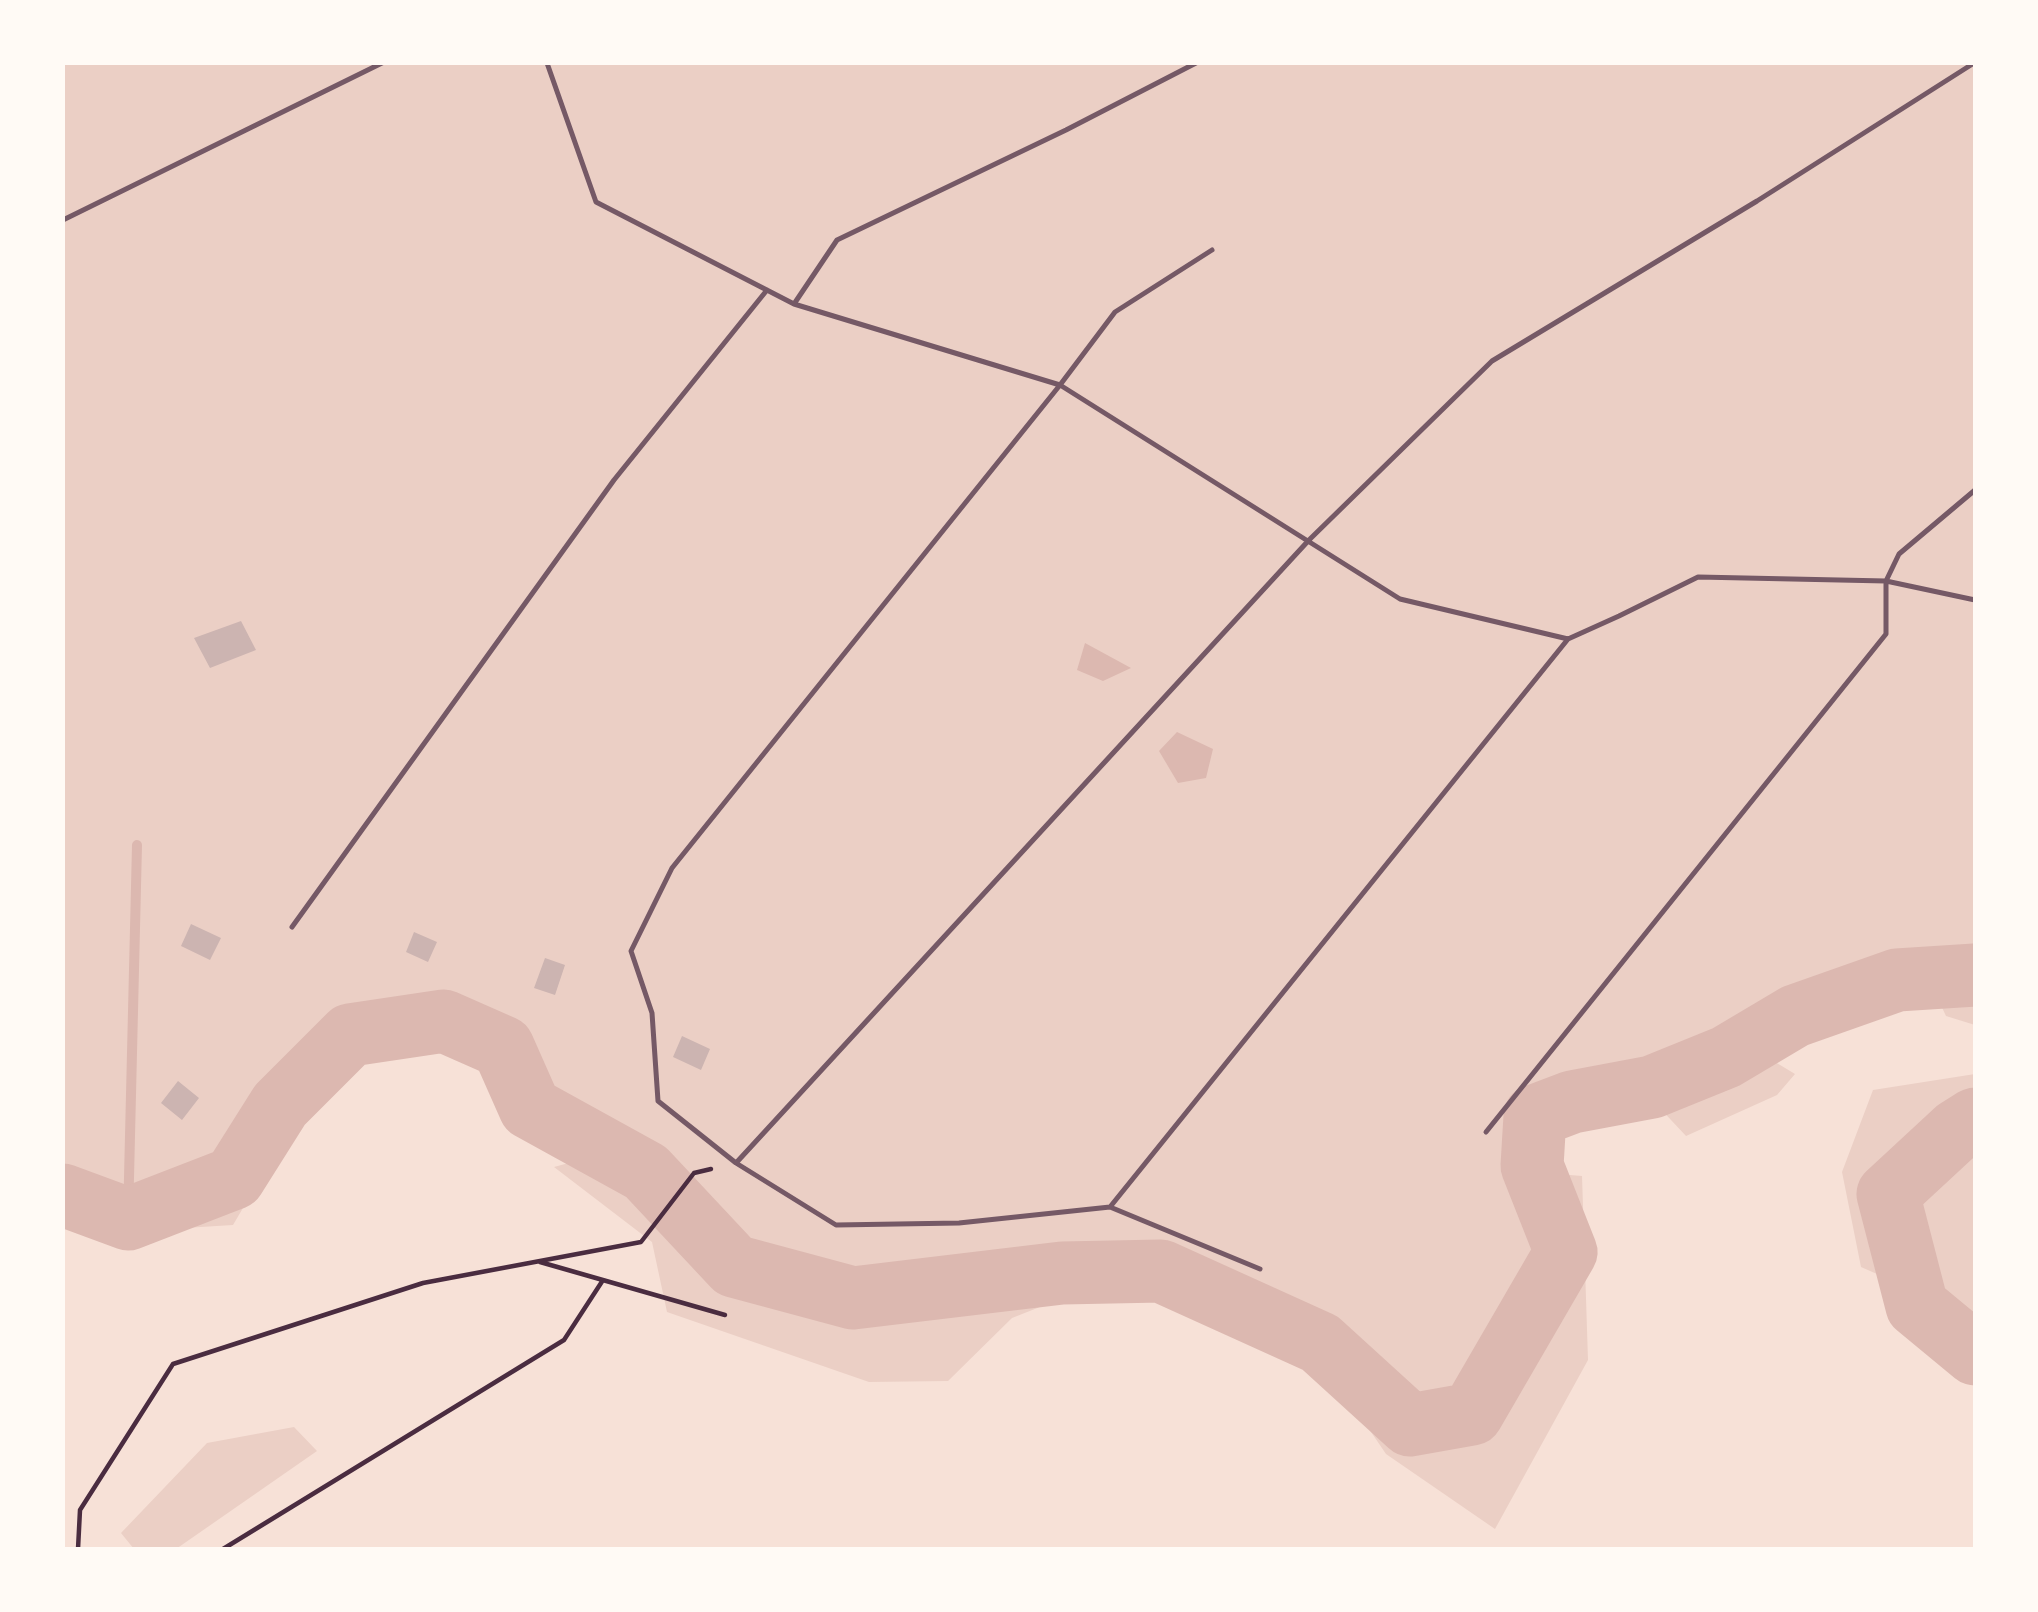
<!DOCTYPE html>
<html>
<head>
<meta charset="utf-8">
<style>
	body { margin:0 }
	#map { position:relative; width:2038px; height:1612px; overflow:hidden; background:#f7e1d7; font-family:"Nunito Sans",sans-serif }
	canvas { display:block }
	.frame { position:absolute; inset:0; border:65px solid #fffaf5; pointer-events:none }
</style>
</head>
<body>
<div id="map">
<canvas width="2038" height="1612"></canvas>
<div class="frame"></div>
</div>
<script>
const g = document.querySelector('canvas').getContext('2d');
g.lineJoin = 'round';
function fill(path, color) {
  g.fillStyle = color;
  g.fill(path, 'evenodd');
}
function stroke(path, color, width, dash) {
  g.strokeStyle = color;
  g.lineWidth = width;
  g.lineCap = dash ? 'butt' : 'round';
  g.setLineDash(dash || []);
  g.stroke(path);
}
fill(new Path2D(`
	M63,63H1975V1025L1946,1016L1928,978L1897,980L1795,1016L1747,1045L1795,1074L1777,1095L1686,1136L1642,1089L1589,1099L1557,1136L1547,1112L1535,1116L1532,1166L1534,1172L1582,1176L1588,1360L1495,1529L1386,1454L1335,1379L1291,1330L1161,1271H1131L1012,1318L948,1381L869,1382L667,1312L652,1242L554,1167L609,1152L530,1108L503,1047L453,1025L432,1023L370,1032L303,1106L233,1225L87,1234L63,1219Z
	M1975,1074V1320L1970,1315L1861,1267L1842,1172L1873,1090Z
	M294,1427L317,1451L176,1549H134L121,1533L207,1443Z`), '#ebcfc5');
fill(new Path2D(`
	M1085,643L1131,668L1103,681L1077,670Z
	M1177,732L1213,749L1206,778L1178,783L1159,751Z`), '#dcb8b0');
stroke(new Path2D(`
	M128,1219L137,845`), '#dcb8b0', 10);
stroke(new Path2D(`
	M1975,1119L1956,1131L1888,1194L1917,1306L1975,1354
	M63,1195L128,1219L234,1178L280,1105L350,1035L444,1021L503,1047L530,1108L646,1172L734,1266L853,1298L1062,1273L1161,1271L1320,1343L1410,1425L1472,1414L1566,1252L1532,1166L1535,1116L1572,1102L1652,1087L1726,1057L1795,1016L1897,980L1975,975`), '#dcb8b0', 63);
fill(new Path2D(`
	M241,621L256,650L210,668L194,638Z
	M191,924L221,938L210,960L181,946Z
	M414,932L437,942L428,962L406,952Z
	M545,958L565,965L555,995L534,988Z
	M682,1036L710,1049L701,1070L673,1057Z
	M178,1081L199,1098L182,1120L161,1103Z`), '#ccb4b1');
stroke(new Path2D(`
	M540,1262L725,1315
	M78,1549L80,1510L173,1364L423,1283L641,1242L694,1173L711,1169
	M223,1549L564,1340L603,1280`), '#4a2c40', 4.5);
stroke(new Path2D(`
	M547,63L596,202L794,304L1060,385L1400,599L1568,639L1619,616L1698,577L1886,581L1975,600
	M63,220L382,63
	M1212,250L1115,312L1060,385L672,868L631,951L652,1013L658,1101L736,1163L836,1225L959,1223L1110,1207L1260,1269
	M794,304L837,240L1066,130L1196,63
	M292,927L614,480L767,290
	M1486,1132L1886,634V581L1899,554L1975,490
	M736,1163L1309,540L1492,361L1757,201L1974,63
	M1110,1207L1568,639`), '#755966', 5);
</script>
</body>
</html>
